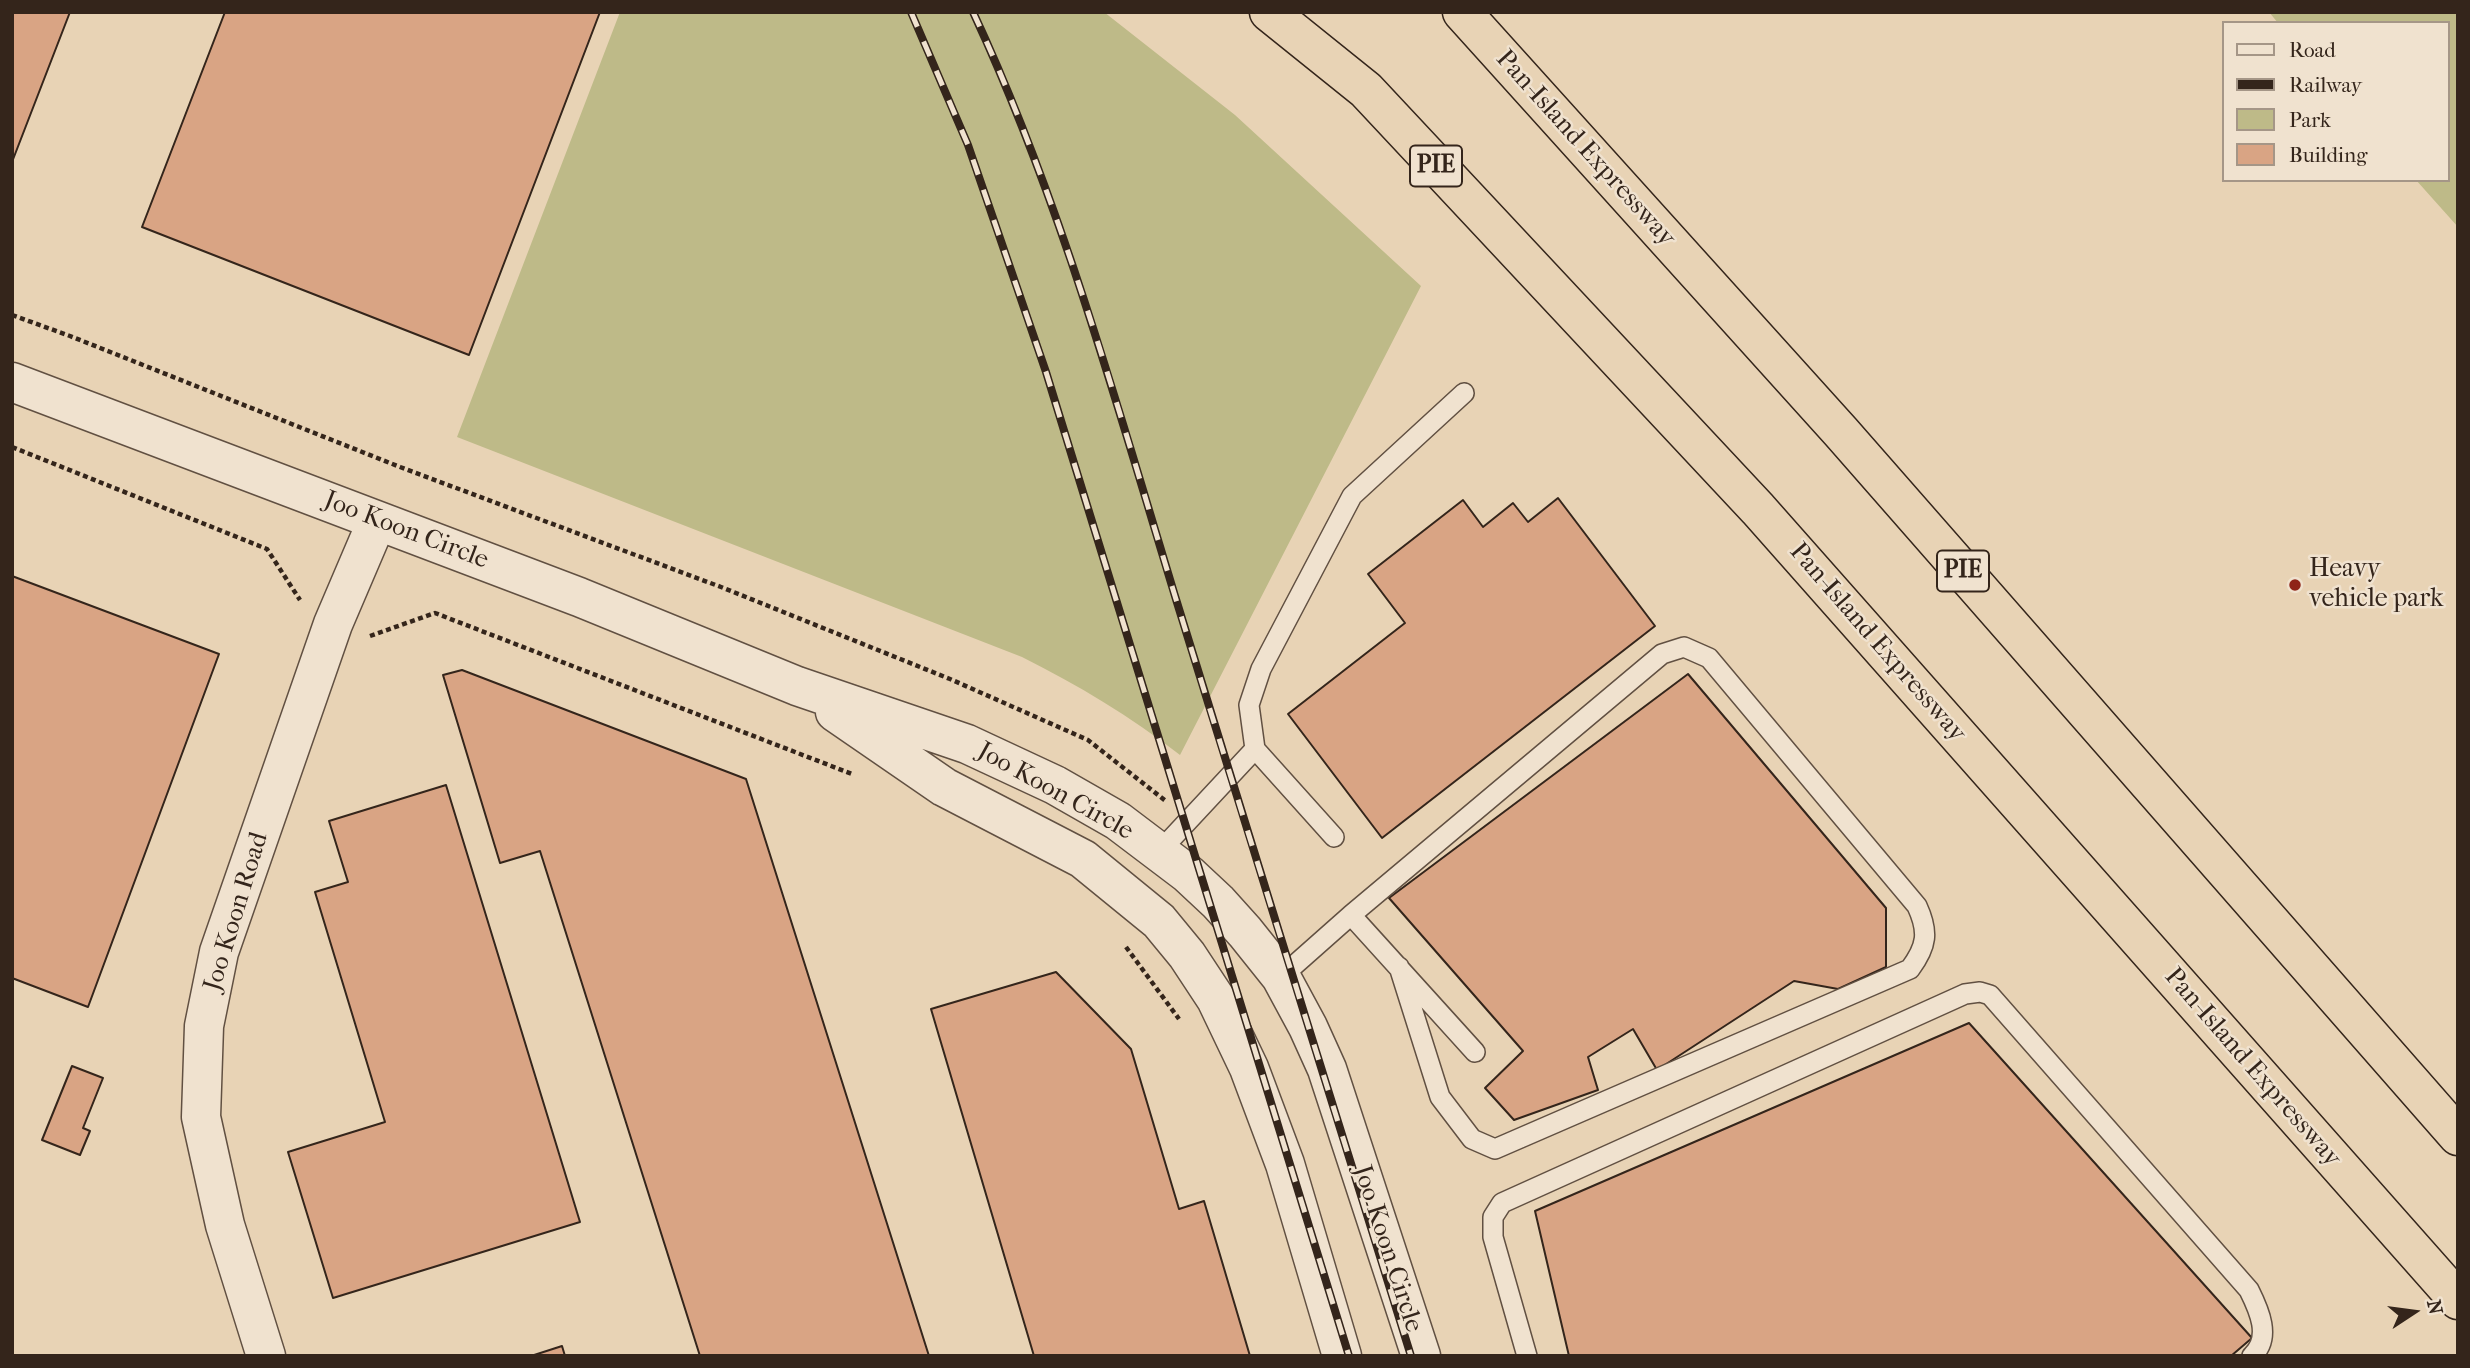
<!DOCTYPE html>
<html>
<head>
<meta charset="utf-8">
<style>
	body { margin:0 }
	#map { position:relative; width:2470px; height:1368px; overflow:hidden; background:#e8d3b5; font-family:"IM FELL French Canon",serif }
	canvas { display:block }
	.frame { position:absolute; inset:0; border:14px solid #34251b; pointer-events:none }
	.legend { position:absolute; left:2222px; top:21px; width:228px; height:161px; box-sizing:border-box; background:#f0e2cf; border:2px solid #a59687; margin:0; padding:9px 12px; list-style:none; font-size:21px; color:#34251b }
	.legend li { display:flex; align-items:center; gap:14px; height:35px }
	.legend b { width:35px; border:2px solid #a59687 }
	.north { position:absolute; left:2379px; top:1277px; width:70px; height:70px; -webkit-text-stroke:5px #f0e2cf; paint-order:stroke; rotate:77deg; font-size:19px; font-weight:700; line-height:28px; text-align:center; color:#34251b }
	.north::after { content:''; display:block; margin:auto; width:24px; height:32px; background:#34251b; clip-path:polygon(50% 0,100% 100%,50% 72%,0 100%) }
</style>
</head>
<body>
<div id="map">
<canvas width="2470" height="1368"></canvas>
<div class="frame"></div>
<ul class="legend">
<li><b style="height:9px;background:#f0e2cf"></b>Road</li>
<li><b style="height:9px;background:#34251b"></b>Railway</li>
<li><b style="height:19px;background:#beba88"></b>Park</li>
<li><b style="height:19px;background:#d9a484"></b>Building</li>
</ul>
<div class="north">N</div>
</div>
<script>
const g = document.querySelector('canvas').getContext('2d');
g.lineJoin = 'round';
function fill(path, color) {
  g.fillStyle = color;
  g.fill(path, 'evenodd');
}
function stroke(path, color, width, dash) {
  g.strokeStyle = color;
  g.lineWidth = width;
  g.lineCap = dash ? 'butt' : 'round';
  g.setLineDash(dash || []);
  g.stroke(path);
}
function drawText(font, color, halo, rows, align = 'center') {
  g.font = font + ' "IM FELL French Canon",serif';
  g.lineWidth = 5;
  g.setLineDash([]);
  g.textBaseline = 'middle';
  g.strokeStyle = halo;
  g.fillStyle = color;
  for (const [text, x, y, turn = 0] of rows) {
    g.save();
    g.translate(x, y);
    g.rotate((+turn || 0) * Math.PI / 180);
    g.textAlign = isNaN(turn) ? turn : align;
    if (halo) g.strokeText(text, 0, 0);
    g.fillText(text, 0, 0);
    g.restore();
  }
}
fill(new Path2D(`
	M620,12H1104L1235,115L1421,286L1180,755C1130,716 1078,685 1022,657L457,437Z
	M2269,12H2458V227L2416,180H2447V23H2278Z`), '#beba88');
const building = new Path2D(`
	M12,12H70L12,162Z
	M225,12H600L469,355L142,227Z
	M1558,498L1655,626L1382,838L1288,714L1405,623L1368,574L1463,500L1483,527L1513,503L1528,522Z
	M12,576L219,654L88,1007L12,978Z
	M462,670L746,779L929,1356H700L540,851L500,863L443,675Z
	M1688,674L1886,908V967L1838,989L1794,981L1657,1070L1633,1029L1588,1057L1598,1090L1514,1120L1485,1088L1523,1051L1389,898Z
	M446,785L580,1222L333,1298L288,1152L385,1122L315,892L348,882L329,821Z
	M1056,972L1131,1049L1179,1209L1204,1201L1250,1356H1034L931,1009Z
	M1969,1023L2252,1338L2231,1356H1569L1535,1211Z
	M72,1066L103,1078L83,1128L90,1131L80,1155L42,1140Z
	M562,1346L565,1356H531Z`);
fill(building, '#d9a484');
stroke(building, '#34251b', 2);
const lane = new Path2D(`
	M1334,837L1255,749L1249,705L1261,669L1352,496L1464,393
	M1159,852L1255,749
	M1351,915L1475,1052
	M1281,977L1351,915L1662,654L1684,647L1709,658L1917,906C1929,932 1927,946 1910,969L1495,1149L1472,1139L1440,1097L1399,967
	M1527,1356L1493,1237V1217L1502,1203L1965,994L1980,992L1990,995L2249,1290C2259,1310 2272,1338 2252,1356`);
const street = new Path2D(`
	M12,382L579,597L797,686L967,744L1055,785L1118,821L1188,874L1218,902L1245,932L1281,977L1308,1027L1327,1069L1421,1356
	M835,712L944,787L1083,859L1159,921L1187,955L1216,999L1249,1068L1285,1164L1342,1356
	M266,1356L225,1225L201,1117L204,1026L219,952L333,624L377,521`);
const highway = new Path2D(`
	M1269,12L1366,90L1758,509L2458,1300
	M1462,12L1841,432L2458,1136`);
stroke(lane, '#615042', 22);
stroke(street, '#615042', 41);
stroke(highway, '#34251b', 41);
stroke(new Path2D(`
	M12,315L70,336L400,467L721,587L950,679L1088,740L1167,802
	M12,447L267,549L300,600
	M370,636L435,613L852,774
	M1126,947L1179,1019`), '#34251b', 4.5, [5, 3.5]);
stroke(lane, '#f0e2cf', 19);
stroke(street, '#f0e2cf', 38);
stroke(highway, '#e8d3b5', 38);
const rail = new Path2D(`
	M911,12L968,145L1046,372L1349,1356
	M973,12C1060,199 1115,399 1175,596C1253,849 1332,1103 1411,1356`);
stroke(rail, '#34251b', 8);
stroke(rail, '#f0e2cf', 5, [16]);
for (const [x, y, r, color] of [
	[2295,585,7,"#8f2418"]
]) {
  const dot = new Path2D();
  dot.arc(x, y, r, 0, 2 * Math.PI);
  g.fillStyle = color;
  g.fill(dot);
  stroke(dot, '#f0e2cf', 2.5);
}
for (const [x, y, w] of [
	[1436,166,52],
	[1963,571,52]
]) {
  const box = new Path2D();
  box.roundRect(x - w / 2, y - 20.5, w, 41, 5);
  g.fillStyle = '#f0e2cf';
  g.fill(box);
  stroke(box, '#34251b', 2);
}
drawText('bold 24px', '#34251b', null, [
	["PIE",1436,166],
	["PIE",1963,571]
]);
drawText('26px', '#34251b', '#f0e2cf', [
	["Pan-Island Expressway",1585,149,48],
	["Joo Koon Circle",406,531,21],
	["Pan-Island Expressway",1877,643,49],
	["Joo Koon Circle",1055,792,29],
	["Joo Koon Road",237,912,-73],
	["Pan-Island Expressway",2252,1068,49],
	["Joo Koon Circle",1387,1249,72]
]);
drawText('26px', '#34251b', '#f0e2cf', [
	["Heavy",2309,570],
	["vehicle park",2309,600]
], 'left');
</script>
</body>
</html>
